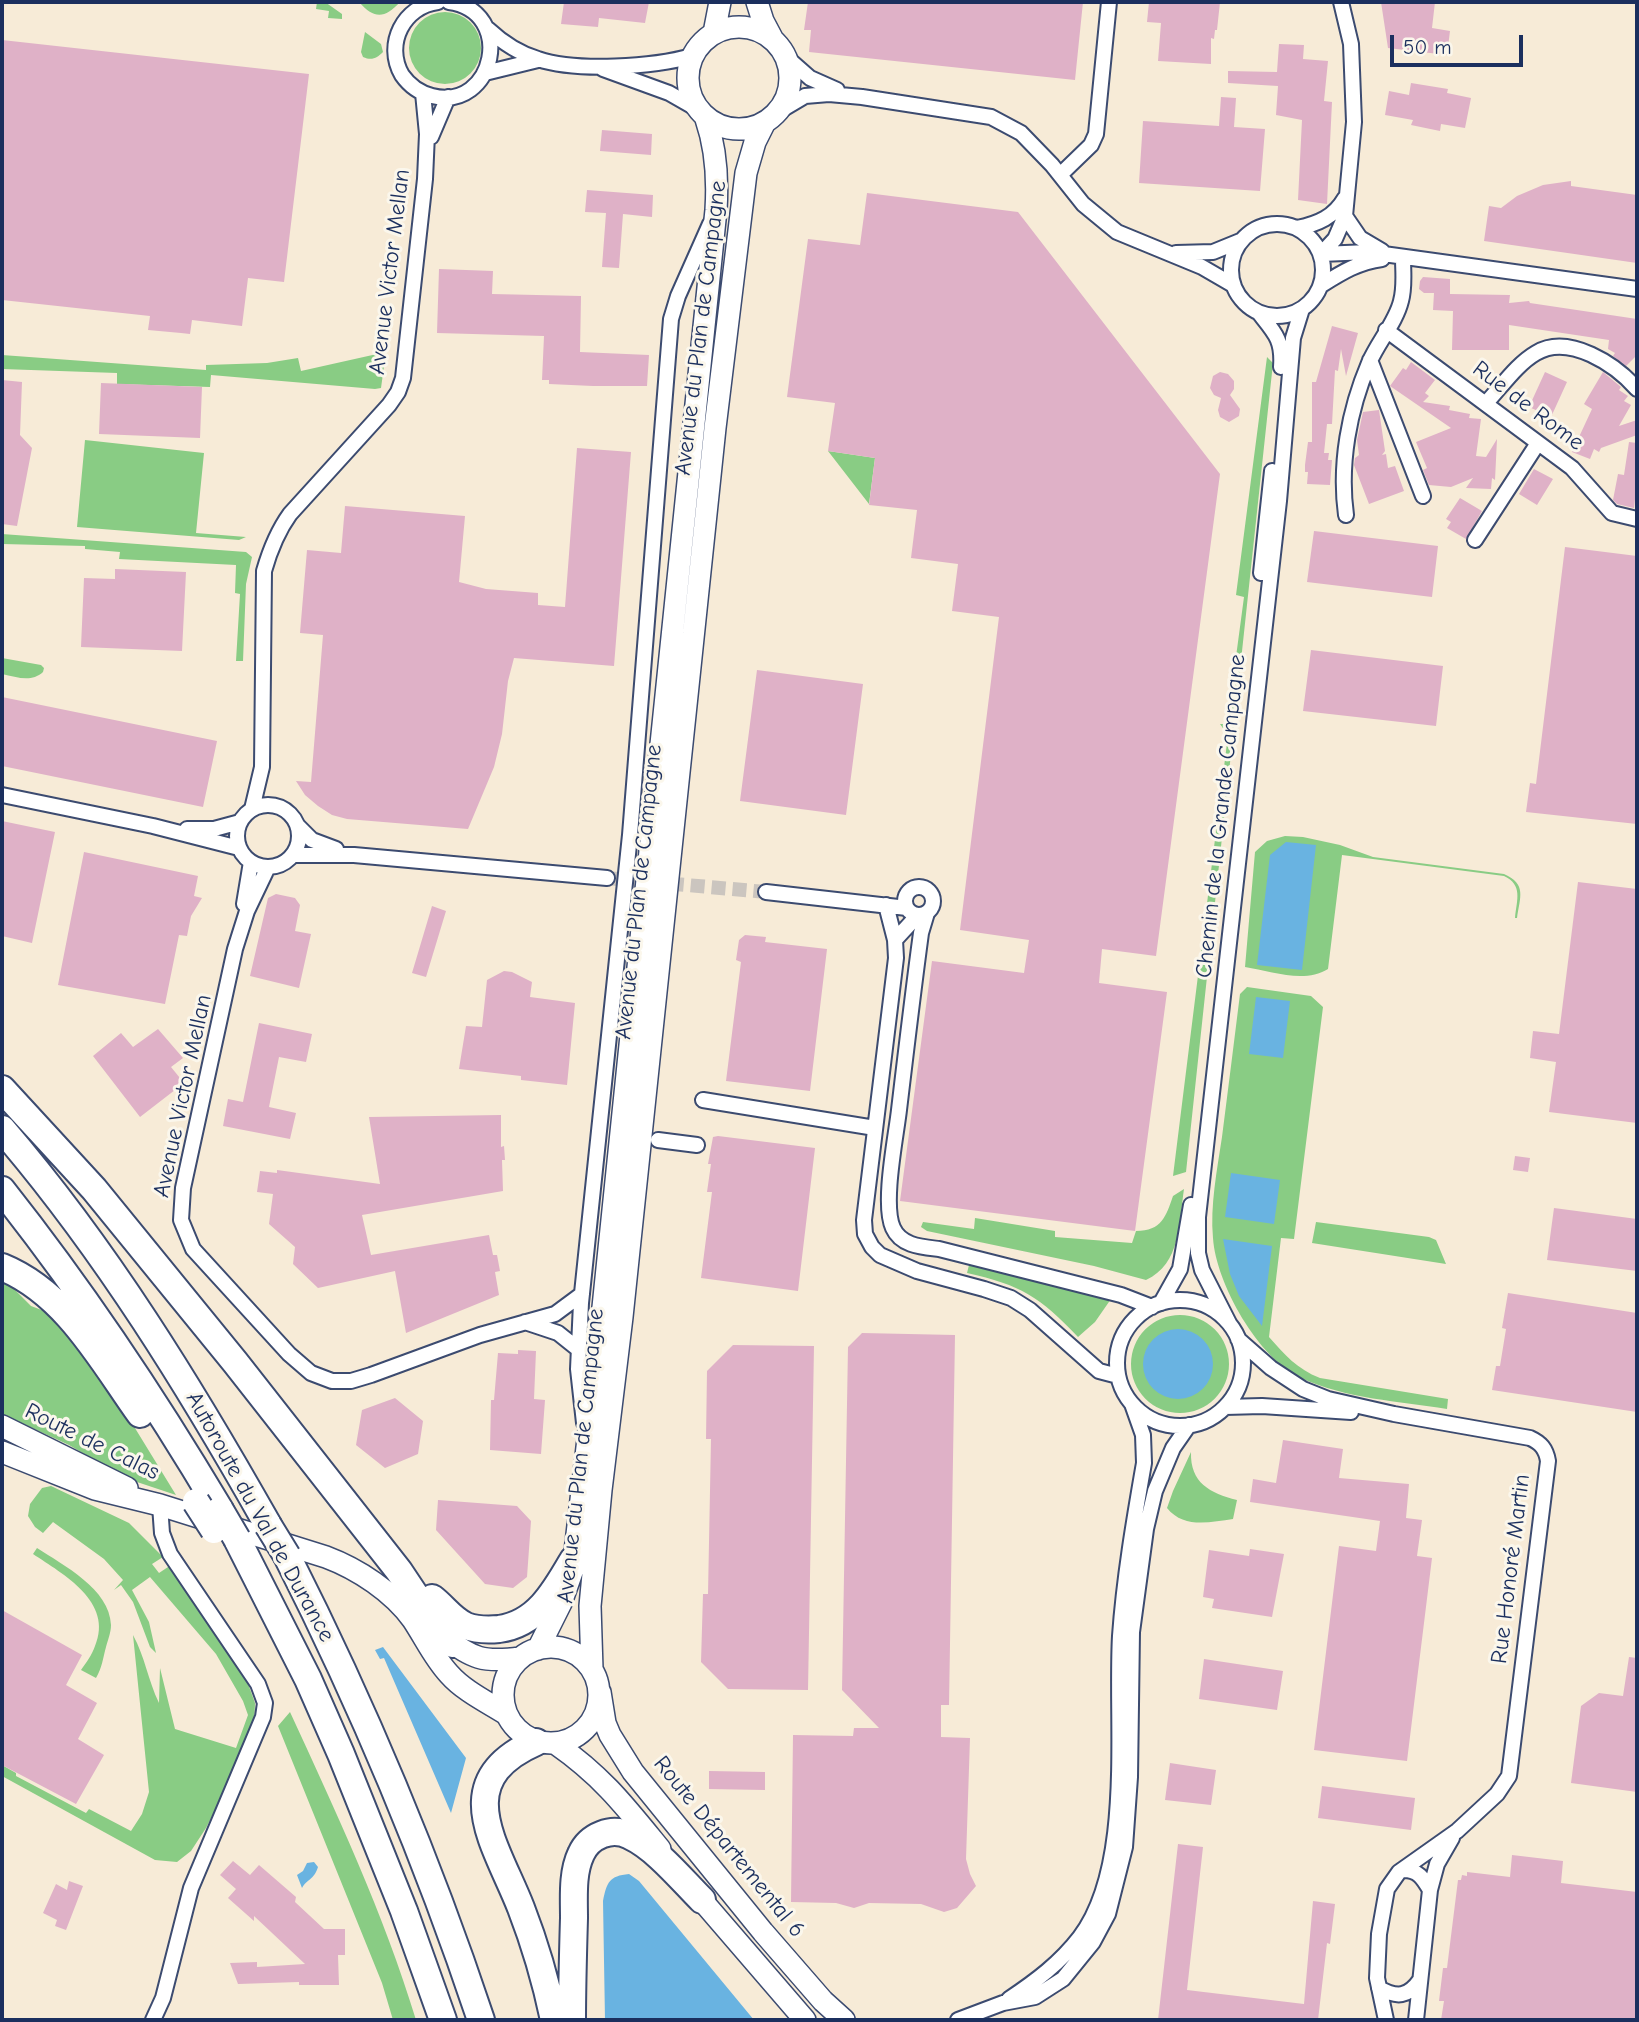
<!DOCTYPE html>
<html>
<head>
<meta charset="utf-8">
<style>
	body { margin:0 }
	#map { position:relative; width:1639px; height:2022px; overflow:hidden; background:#f7ebd7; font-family:"Comic Neue",sans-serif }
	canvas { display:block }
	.frame { position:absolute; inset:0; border:4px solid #1b2f5e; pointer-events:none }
	.scale { position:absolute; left:1390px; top:35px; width:133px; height:32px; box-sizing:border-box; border:4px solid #1b2f5e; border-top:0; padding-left:9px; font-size:21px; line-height:24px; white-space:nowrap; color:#1b2f5e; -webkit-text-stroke:5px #fbf7ec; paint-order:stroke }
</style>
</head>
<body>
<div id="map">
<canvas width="1639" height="2022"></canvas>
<div class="frame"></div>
<div class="scale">50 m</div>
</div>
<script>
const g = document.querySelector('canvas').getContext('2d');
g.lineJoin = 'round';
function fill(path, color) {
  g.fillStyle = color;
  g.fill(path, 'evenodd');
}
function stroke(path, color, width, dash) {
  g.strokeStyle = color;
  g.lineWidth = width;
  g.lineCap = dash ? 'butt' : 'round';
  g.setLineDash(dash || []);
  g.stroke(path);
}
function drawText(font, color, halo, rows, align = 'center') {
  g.font = font + ' "Comic Neue",sans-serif';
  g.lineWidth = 6;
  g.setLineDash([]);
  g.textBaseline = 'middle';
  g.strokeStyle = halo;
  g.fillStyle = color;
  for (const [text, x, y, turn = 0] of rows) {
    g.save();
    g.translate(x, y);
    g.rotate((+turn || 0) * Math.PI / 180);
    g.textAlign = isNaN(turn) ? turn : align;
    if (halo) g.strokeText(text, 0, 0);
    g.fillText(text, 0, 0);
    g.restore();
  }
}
fill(new Path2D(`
	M317,2H325L342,14V19L328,18L329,11L316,9Z
	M359,2H400C385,18 375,20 359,2Z
	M409 48a36 36 0 1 1 72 0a36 36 0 1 1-72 0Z
	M365,32L381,44L383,52C377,58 372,61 363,57L361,52Z
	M386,352L381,388L375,389L211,375L210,387L117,384V373L2,369V355L206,370V365L267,363L298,358L301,371Z
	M1267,357L1273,363L1186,1172L1173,1176L1228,735L1220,724H1227L1244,597L1236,595Z
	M85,440L204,453L196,533L246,537L239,540L77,527Z
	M828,451L875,458L869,504Z
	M2,534L246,552L252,557L246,584L243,661H236L240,594L235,593L236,565L119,559L120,552L85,549V546L2,544Z
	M2,658L41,665L44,668L43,672C31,683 17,677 2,674Z
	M1285,836L1303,837L1340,845L1373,857L1504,874C1527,884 1520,897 1517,918H1515C1517,899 1523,885 1504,876L1342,855L1328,969C1304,984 1271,971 1245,967L1255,852L1267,841Z
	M1247,987L1311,996L1323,1007L1294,1239L1281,1238L1269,1337C1285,1355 1297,1369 1320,1378L1448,1399L1447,1409C1398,1401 1347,1399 1301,1378C1259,1359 1216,1284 1213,1238C1210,1206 1217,1170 1222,1137C1228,1090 1234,1042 1240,994Z
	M1184,1189C1179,1222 1181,1264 1146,1280L1094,1266L927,1231L921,1227L923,1222L974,1229L975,1218L1055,1231V1237L1132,1243L1136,1231C1162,1231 1166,1216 1173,1196Z
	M1316,1222L1429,1237L1436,1240L1446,1264L1312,1243Z
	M969,1265L1111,1299L1095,1322L1078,1337C1040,1297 1021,1285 967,1273Z
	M2,1277L31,1306L47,1312L82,1352L119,1402L176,1495L125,1478L69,1445L2,1414Z
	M1131 1364a49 49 0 1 1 98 0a49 49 0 1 1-98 0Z
	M1191,1452C1190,1483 1210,1493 1237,1500L1233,1519C1210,1522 1184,1529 1167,1508L1173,1491Z
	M51,1486L129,1523L163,1557L152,1564L159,1573L171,1565L246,1678L255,1703L254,1730L239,1763L206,1828L191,1851L177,1862L155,1860L2,1776V1765L16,1773V1776L86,1813L89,1809L131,1831L142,1814L149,1792L133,1635C145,1657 148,1680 159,1703L160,1668L175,1729L236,1748L248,1715L243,1701L216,1654L150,1577L132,1590L149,1622L156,1653L150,1647L133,1602L121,1585L114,1590L123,1580L104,1559L53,1522L43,1533L35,1527L28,1516L30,1504L42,1488Z
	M37,1548C63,1565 110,1589 111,1625C111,1632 108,1640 106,1647C103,1658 102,1668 96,1678L81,1670C86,1663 92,1655 95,1646C114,1602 63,1574 33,1554Z
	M290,1712C336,1812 384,1914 416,2020H393L382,1983L278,1726Z`), '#89cc84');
fill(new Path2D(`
	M1286,842L1316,845L1302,970L1257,965L1270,855Z
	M1256,997L1290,1001L1283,1058L1249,1054Z
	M1231,1173L1280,1180L1274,1224L1225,1217Z
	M1223,1239L1272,1246L1262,1326L1239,1296L1230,1274Z
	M1143 1364a35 35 0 1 1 70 0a35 35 0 1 1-70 0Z
	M383,1647L466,1758L451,1813L384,1658L380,1659L375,1650Z
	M314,1862L318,1867C314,1880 307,1879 302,1888L297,1875L303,1871L307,1863Z
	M629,1874L639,1881L754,2020H605L603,1901C607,1882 609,1876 629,1874Z`), '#69b3e1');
fill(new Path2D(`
	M564,2H649L645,23L599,18L598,27L561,24Z
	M808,2H1083L1075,80L809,52L811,30H804Z
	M1149,2H1220L1217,30H1215L1214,39L1211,38V64L1158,61L1161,23L1147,22Z
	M1381,2H1435L1432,28L1450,31L1447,55L1388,48Z
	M2,40L309,74L284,282L248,278L242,326L192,320L190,334L181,333L148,330L150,316L2,300Z
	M1279,44L1304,45L1303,59L1328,61L1324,101L1332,102L1327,204L1298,200L1302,120L1276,115L1278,86L1228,83V71L1277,72Z
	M1411,83L1448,89L1447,93L1471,98L1465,128L1441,124L1440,131L1411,125L1413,120L1385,115L1389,91L1409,95Z
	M1221,97L1236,98L1234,127L1265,129L1260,191L1139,183L1143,121L1219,126Z
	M602,130L652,134L651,155L600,151Z
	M1571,181V186L1637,195V263L1484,241L1489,206L1501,208L1517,196L1543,185Z
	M587,190L653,195L652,217L623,214L619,268L602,267L606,213L585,212Z
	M867,193L1018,212L1220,474L1156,956L1102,949L1099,983L1167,992L1135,1231L900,1201L932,961L1024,973L1029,940L960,930L999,617L952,611L958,564L911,558L917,510L869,505L875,458L828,451L835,403L787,397L808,239L860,245Z
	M439,269L493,271L492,294L581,296L580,352L649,355L647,386H593L549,384V380H542L544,336L437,333Z
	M1423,277L1450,279V294L1510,295L1509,303L1529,301L1530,303L1637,319V355L1626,366L1613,356L1615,353L1608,349L1609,340L1509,325V350H1452L1453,311L1433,310L1434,293H1424L1419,289L1420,281Z
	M1332,326L1358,333L1346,376L1341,349L1338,371L1335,370L1332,424H1327L1324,453H1329L1328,460H1332L1330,485L1307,484L1308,472H1305V465L1308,442H1312V382H1316Z
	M1411,362L1435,380L1425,393L1429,396L1423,402L1450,406L1449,410L1470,414L1469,418L1481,419L1476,456L1486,457L1497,439L1495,480L1492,478L1491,489L1466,488L1473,478L1451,487L1429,485L1423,470L1427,468L1416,442L1451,428L1390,386L1403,368L1406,370Z
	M1220,372L1228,374L1234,381V389L1230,395L1240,409L1239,416L1229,422L1220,417L1218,410L1221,398L1214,395L1210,388L1213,376Z
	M1545,372L1567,382L1551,417L1529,407Z
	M1603,372L1621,387L1619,390L1628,396L1624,401L1631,405L1619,426L1637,420V435L1601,448L1599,452L1594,449L1590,459L1572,452L1592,409L1584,404Z
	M2,380L22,382L20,435L32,448L17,526L2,524Z
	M101,383L202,387L200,438L99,434Z
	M1379,410L1385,451L1382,455L1386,454L1388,468L1395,466L1404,491L1369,504L1354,465L1355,458L1359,455L1357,440L1363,412Z
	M1629,442L1637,443V499H1635L1634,508L1617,504L1613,500L1618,474L1624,475Z
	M577,448L631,452L614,666L514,658L508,681L502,734L494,767L468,829L347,819L332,815L318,806L305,795L296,781L311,782L323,635L300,633L307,550L341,553L345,506L465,516L459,582L486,589L538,593V605L565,607Z
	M1534,469L1553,479L1537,505L1519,494Z
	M1460,498L1482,511L1466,539L1447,528L1451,522L1446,519Z
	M1314,531L1438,546L1432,597L1307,582Z
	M1565,547L1637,556V824L1526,812L1530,783L1536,784Z
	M115,569L186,572L182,651L81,647L84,578L115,579Z
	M1311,650L1443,666L1436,726L1303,711Z
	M757,670L863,684L846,815L740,801Z
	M2,697L217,741L203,807L2,766Z
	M2,821L55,832L32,943L2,936Z
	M84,852L198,876L194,896L202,898L191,916L187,936L179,935L165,1004L58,985Z
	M1578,882L1637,889V1123L1549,1112L1556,1062L1530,1058L1533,1031L1559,1034Z
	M276,894L295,898L300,905L295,931L311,934L299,988L250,976L268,898Z
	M432,906L446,911L426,977L412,973Z
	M745,935L766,937L765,942L827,949L810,1091L726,1081L741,962L736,960L739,940Z
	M504,971L512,972L532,982L530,997L575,1003L567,1085L521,1080V1076L459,1069L466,1026L482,1027L487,980Z
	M259,1023L312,1034L306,1062L279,1057L269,1107L296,1113L290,1139L223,1126L228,1099L243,1102Z
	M158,1029L183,1058L171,1067L184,1083L140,1117L93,1056L121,1033L133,1047Z
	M501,1115V1147L504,1146L505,1160H502L503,1191L362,1215L371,1255L489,1235L493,1255H497L500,1271L495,1272L499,1295L406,1333L395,1271L318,1288L293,1264L295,1247L269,1224L273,1194L257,1192L260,1171L277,1173V1170L380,1184L369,1117Z
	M718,1136L815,1148L798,1291L701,1278L712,1192H707L711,1164H708L713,1137Z
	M1515,1156L1530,1158L1528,1172L1513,1170Z
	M1554,1208L1637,1219V1271L1547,1260Z
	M1508,1293L1637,1313V1412L1492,1390L1496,1366H1500L1506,1329L1502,1328Z
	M862,1333L955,1335L949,1705H941V1737L970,1738L966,1859L970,1874L976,1886L957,1908L944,1912L921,1904L869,1903L854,1908L836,1903L791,1902L793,1735L853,1736L854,1728H879L842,1690L848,1347Z
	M733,1345L814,1346L808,1690L728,1689L701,1662L703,1594H708L711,1439H706L707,1371Z
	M518,1350L536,1351L534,1399L545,1400L541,1454L490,1450L491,1400H494L498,1353L518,1354Z
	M395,1398L423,1421L418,1454L385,1468L356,1445L362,1410Z
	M1283,1440L1343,1449L1339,1478L1409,1484L1406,1518L1422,1520L1417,1556L1432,1558L1407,1761L1314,1750L1339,1546L1376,1551L1380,1521L1250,1502L1253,1479L1276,1483Z
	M438,1500L517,1506L531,1521L527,1577L513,1588L485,1584L436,1530Z
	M1250,1549L1284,1554L1272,1617L1212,1608L1214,1599L1203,1597L1209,1550L1249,1556Z
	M2,1610L82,1655L66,1685L97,1703L78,1739L104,1755L76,1804L2,1765Z
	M1629,1657L1637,1658V1792L1571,1783L1581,1706L1599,1693L1623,1696Z
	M1204,1659L1283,1671L1277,1710L1199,1699Z
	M1170,1763L1216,1770L1211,1805L1165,1800Z
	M709,1771L765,1772V1790L709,1789Z
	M1322,1786L1415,1798L1411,1830L1318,1818Z
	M1178,1844L1203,1847L1187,1990L1304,2004L1313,1901L1335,1904L1330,1944L1327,1943L1318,2020H1158Z
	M1512,1855L1563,1861L1561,1883L1637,1892V2020H1441L1444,2001H1439L1443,1968H1447L1458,1880H1461L1462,1875L1467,1876V1872L1510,1877Z
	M233,1861L250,1875L259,1865L296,1897L295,1902L324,1929H345V1955H338L339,1985H299V1982L238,1984L230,1963L257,1962V1967L305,1964L254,1916V1921L228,1898L236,1889L220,1875Z
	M69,1881L83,1886L66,1930L55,1926L57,1920L43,1913L56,1884L67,1890Z`), '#dfb1c7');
stroke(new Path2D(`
	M607,878L766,892`), '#cbc5bf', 14, [14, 7]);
const minor = new Path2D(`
	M438,2C404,6 384,44 402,75C409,85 420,93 432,96C495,112 516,11 449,2
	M488,29C503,43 518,53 538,59C576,72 654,67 692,56
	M785,56L810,78L837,90
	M603,69L669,93L697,109
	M485,73L538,60
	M778,112L805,96L829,94L862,97L991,117L1021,133L1052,165L1083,204L1117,232L1202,267L1233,285
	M431,137L448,97
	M1060,175L1091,145L1096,134L1109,2
	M1345,216L1360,238L1382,251
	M1231 270a46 46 0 1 1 92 0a46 46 0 1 1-92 0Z
	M1297,228C1318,224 1334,217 1345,198
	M1176,253L1213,252L1240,241
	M1321,254L1369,252L1637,289
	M1321,254L1335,239L1345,216L1354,122L1351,44L1341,2
	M1320,286C1341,273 1358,262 1382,259
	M1259,313C1275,333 1283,340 1281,367
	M1386,330L1572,468L1612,513L1637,519
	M1370,360L1423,496
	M1486,403C1502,386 1517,364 1536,353C1569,333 1616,365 1637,389
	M1346,515C1339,464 1349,410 1369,363C1378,342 1396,322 1401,301C1405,287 1403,272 1403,258
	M1475,540L1538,443
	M1261,573L1272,471
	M2,795L153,826L239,848
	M237 836a31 31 0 1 1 62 0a31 31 0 1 1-62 0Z
	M252,809L262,767L264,571C270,550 277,532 290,514L389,405L398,392L403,378L425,179L427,134L423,93
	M298,826L312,840L336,849
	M187,829H214L240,822
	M293,855H354L607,878
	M268,867L247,911L235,949L183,1188L181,1220L193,1249L289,1354L311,1373L332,1381H351L371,1375L480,1335L555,1314L582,1294
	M905 901a14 14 0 1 1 28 0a14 14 0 1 1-28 0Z
	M766,892L907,908
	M244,904L251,862
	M886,905L895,940
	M927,913L921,933C913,992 906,1051 899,1110C896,1137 882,1204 893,1228C901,1246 922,1247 939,1249L1121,1295L1152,1307
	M918,915L895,940L896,958L864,1220L865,1234L872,1247L880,1255L917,1271L984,1289L1011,1298L1030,1310L1099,1371L1118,1376
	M703,1100L875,1128
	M658,1140L697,1145
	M1117 1363a63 63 0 1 1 126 0a63 63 0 1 1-126 0Z
	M1161,1303L1180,1269L1191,1205
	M525,1322L558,1333L578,1349
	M1229,1323L1202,1270L1198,1253V1217L1279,501L1293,338L1302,309
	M1238,1339L1271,1368L1303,1389L1328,1399L1394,1414L1530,1438C1541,1443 1546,1449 1548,1461L1509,1776L1497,1794L1457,1831L1399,1872L1387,1889L1379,1934L1377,1978L1386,2020
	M1225,1407L1262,1406L1351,1412
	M584,1423L578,1369L581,1303L630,835L671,319L678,296L710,224
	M1404,1870C1418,1870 1423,1878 1430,1890L1416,2020
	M1430,1890L1437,1864L1452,1838
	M1379,1988C1397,1998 1408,1997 1420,1980
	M1009,1999C1036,1981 1060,1963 1080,1937C1134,1865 1115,1724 1120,1636C1124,1579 1134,1520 1144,1463L1143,1435L1132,1404
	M153,2020L163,1998L191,1888L263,1717L265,1703L258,1684L170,1554L162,1533L160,1505
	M958,2020L1003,2003L1035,1997L1063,1979L1093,1942L1108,1914L1125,1847L1130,1777L1132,1632L1146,1529L1155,1491L1173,1448L1189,1425`);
const secondary = new Path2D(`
	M757,2L763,21L773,40
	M688 78a51 51 0 1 1 102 0a51 51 0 1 1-102 0Z
	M714,33L720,2
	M2,1426L127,1488
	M2,1452L95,1489L160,1505L326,1557C358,1569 393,1592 413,1620C425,1638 434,1658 449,1674C464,1691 487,1702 506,1714
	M442,1636C474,1658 480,1663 520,1658
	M503 1695a48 48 0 1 1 96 0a48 48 0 1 1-96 0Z
	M538,1649L561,1603L573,1569L602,1317L716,210C718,179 716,148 706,119
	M592,1669L590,1606L601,1490L622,1317L715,428L746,173L755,142L764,124
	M600,1692L605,1723L610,1735L633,1772L763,1932L823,2001L844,2020
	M556,1744C602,1776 625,1806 660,1849
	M693,1890L805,2020`);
const motorway = new Path2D(`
	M2,1089L94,1189L235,1362L399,1571L429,1616L453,1644
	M2,1129C106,1250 190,1387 268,1525
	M2,1190C82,1291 154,1399 220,1510
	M2,1267C66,1293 102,1361 140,1414
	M237,1539L308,1679L341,1754L404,1911L443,2020
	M287,1556C363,1706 428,1861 481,2020
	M432,1598C444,1607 452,1620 466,1626C477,1630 488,1630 499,1629C537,1624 555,1591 573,1560
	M536,1742C447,1781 496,1844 521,1908C535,1944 546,1982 554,2020
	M572,2020C572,1986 573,1952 574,1918C574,1897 572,1873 581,1854C589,1836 612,1826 630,1836C656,1848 682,1880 702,1900`);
stroke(minor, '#3c4b70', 18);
stroke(secondary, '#3c4b70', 24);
stroke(motorway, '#3c4b70', 30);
stroke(minor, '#fff', 14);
stroke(secondary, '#fff', 21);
stroke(motorway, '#fff', 26);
const motorwayBridge = new Path2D(`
	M196,1502L214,1530
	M220,1510L237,1539
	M268,1525L287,1556`);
stroke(motorwayBridge, '#3c4b70', 30, []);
stroke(motorwayBridge, '#fff', 26);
drawText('23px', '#1b2f5e', '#fbf7ec', [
	["Avenue Victor Mellan",390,272,-83],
	["Avenue du Plan de Campagne",701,328,-83],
	["Rue de Rome",1528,406,37],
	["Chemin de la Grande Campagne",1221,816,-84],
	["Avenue du Plan de Campagne",639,892,-84],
	["Avenue Victor Mellan",183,1096,-78],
	["Route de Calas",92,1442,26],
	["Avenue du Plan de Campagne",581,1456,-84],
	["Autoroute du Val de Durance",260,1517,61],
	["Rue Honoré Martin",1511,1569,-83],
	["Route Départemental 6",729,1847,51]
]);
</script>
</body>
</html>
